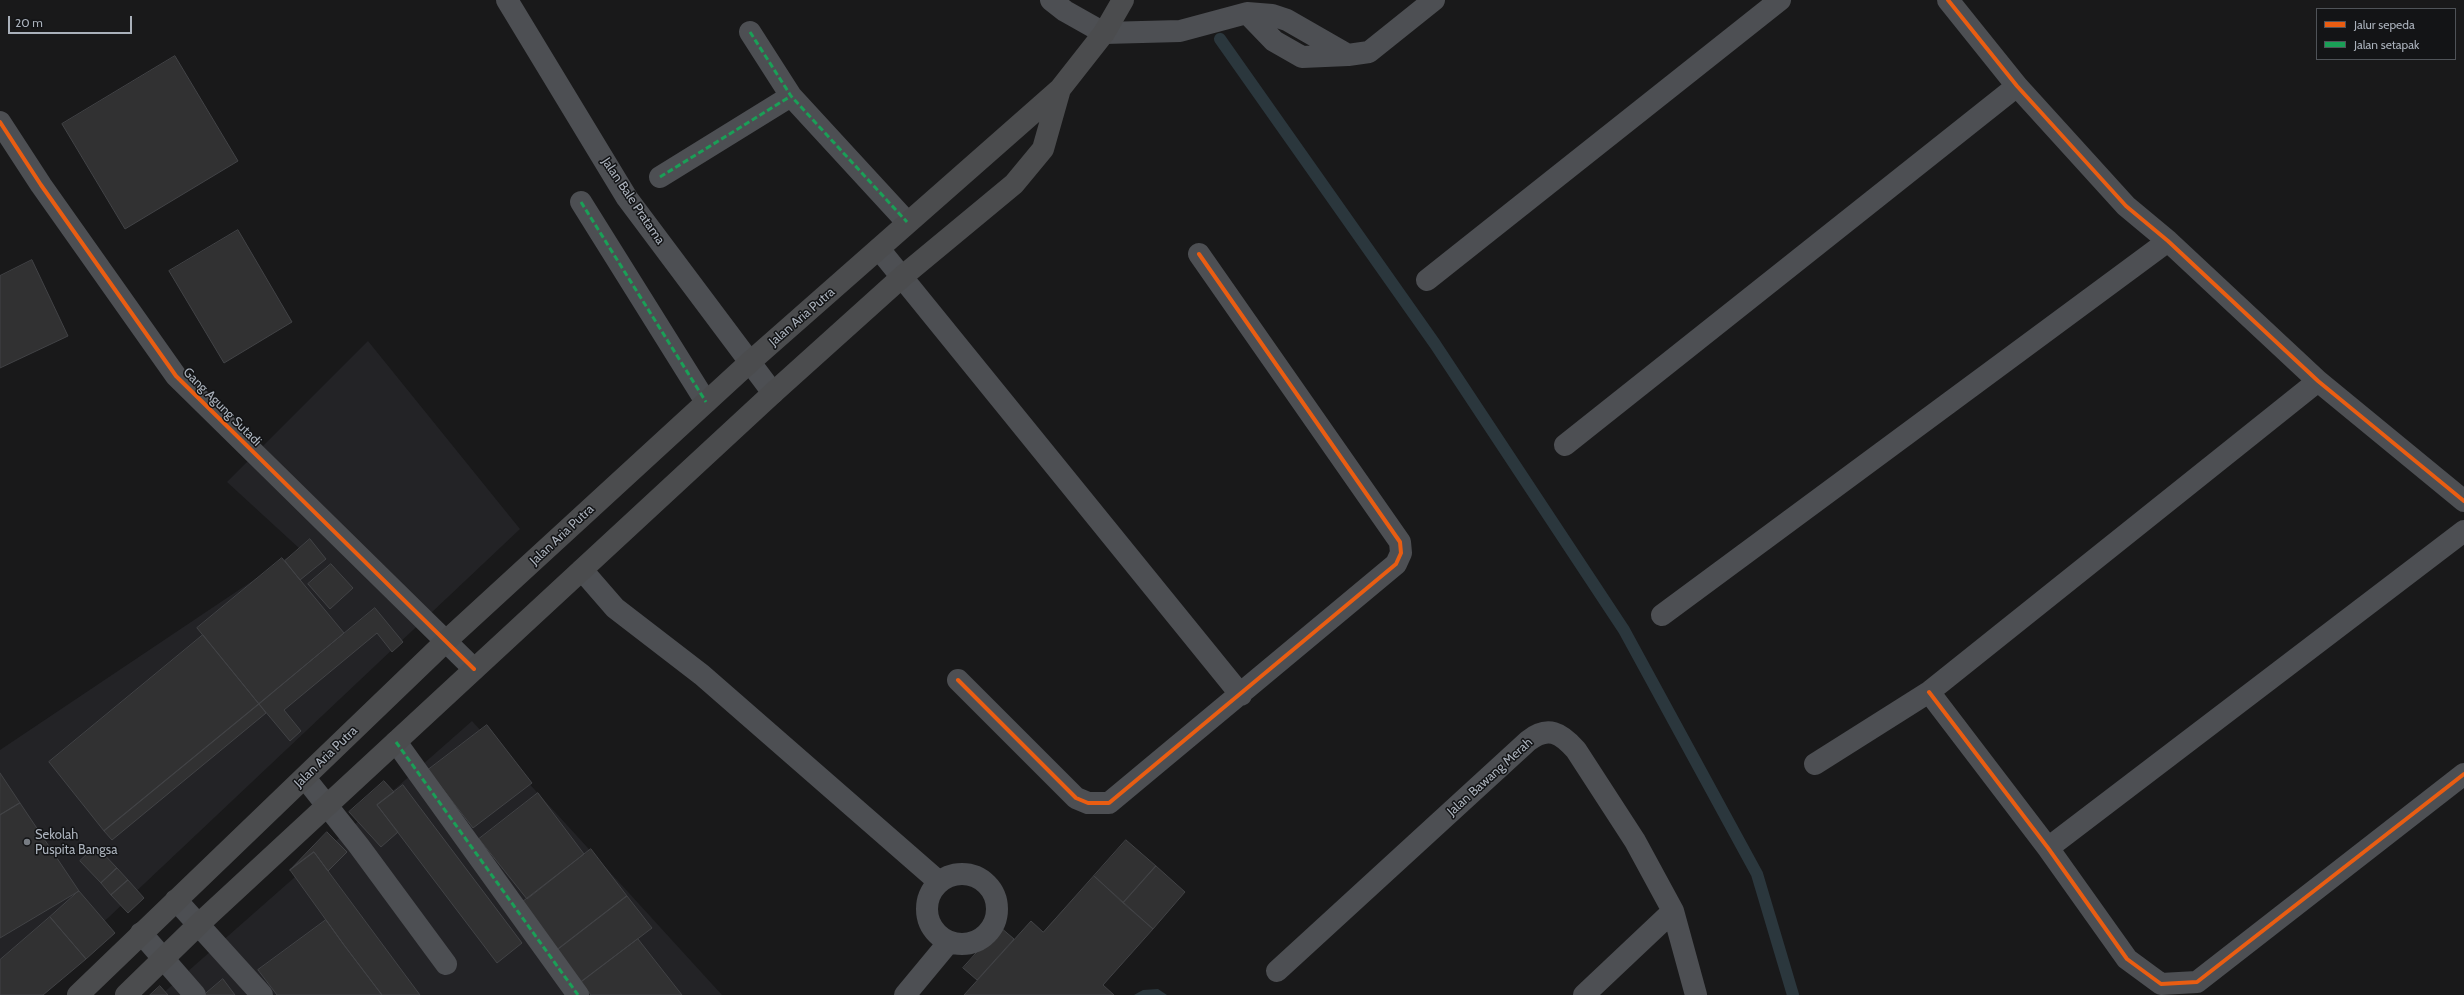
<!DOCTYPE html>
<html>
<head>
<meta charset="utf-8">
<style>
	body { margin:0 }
	#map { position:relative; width:2464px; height:995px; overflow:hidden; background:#19191a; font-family:Cabin,sans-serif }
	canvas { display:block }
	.legend { position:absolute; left:2316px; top:8px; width:140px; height:52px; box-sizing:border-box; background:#131416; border:1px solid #4f5358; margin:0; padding:5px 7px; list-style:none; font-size:12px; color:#aab1bb }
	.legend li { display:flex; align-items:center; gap:8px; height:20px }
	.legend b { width:20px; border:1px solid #4f5358 }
	.scale { position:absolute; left:8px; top:16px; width:124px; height:18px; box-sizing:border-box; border:2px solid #aab1bb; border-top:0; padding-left:5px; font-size:12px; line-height:14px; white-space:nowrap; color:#aab1bb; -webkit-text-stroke:3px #131416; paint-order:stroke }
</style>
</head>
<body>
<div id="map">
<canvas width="2464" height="995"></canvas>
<ul class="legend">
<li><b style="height:5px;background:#e95d12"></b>Jalur sepeda</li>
<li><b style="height:5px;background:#1a9f57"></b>Jalan setapak</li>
</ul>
<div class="scale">20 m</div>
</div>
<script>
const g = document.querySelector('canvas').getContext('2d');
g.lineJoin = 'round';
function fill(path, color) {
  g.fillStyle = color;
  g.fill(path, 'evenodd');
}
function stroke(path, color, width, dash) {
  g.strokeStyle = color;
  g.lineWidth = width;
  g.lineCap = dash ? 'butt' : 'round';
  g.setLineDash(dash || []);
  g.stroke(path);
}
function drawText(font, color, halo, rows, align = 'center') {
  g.font = font + ' Cabin,sans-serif';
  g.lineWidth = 3;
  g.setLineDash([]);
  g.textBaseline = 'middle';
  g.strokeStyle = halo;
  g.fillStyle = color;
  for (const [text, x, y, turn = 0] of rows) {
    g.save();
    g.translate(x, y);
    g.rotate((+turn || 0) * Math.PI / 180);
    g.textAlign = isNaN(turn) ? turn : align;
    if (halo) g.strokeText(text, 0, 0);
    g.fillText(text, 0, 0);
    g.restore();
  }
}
fill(new Path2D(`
	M368,341L520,529L109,917L22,995H0V750L300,549L227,482Z
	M472,721L722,995H161Z`), '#232326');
fill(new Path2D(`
	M1158,989L1167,995H1134L1143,990Z`), '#2b373d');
stroke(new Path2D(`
	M1220,39L1435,344L1624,630L1757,874L1793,995`), '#2b373d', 12);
const building = new Path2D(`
	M175,56L238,161L125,229L62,124Z
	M238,230L292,322L224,363L169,271Z
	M32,260L68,336L0,368V276Z
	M310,539L326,559L300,580L285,561Z
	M282,558L344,633L259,704L197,628Z
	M331,564L353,588L330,609L308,584Z
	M375,608L403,642L392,652L377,633L284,710L301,731L290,741L259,704Z
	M203,635L259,704L104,831L49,762Z
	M259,704L266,713L112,840L104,831Z
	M487,725L532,783L473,828L428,770Z
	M0,773L20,803L0,815Z
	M384,781L394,792L377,805L398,832L381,847L349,812Z
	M403,785L522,943L497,963L377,805Z
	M538,793L584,854L527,899L479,839Z
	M20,803L79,891L0,938V815Z
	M327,832L347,852L328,871L314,852L290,870Z
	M1126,840L1156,866L1123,903L1094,876Z
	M96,846L117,868L101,883L80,861Z
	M591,849L627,896L557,950L520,904Z
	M314,852L328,871L420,995H382L344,945L290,870Z
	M1156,866L1185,892L1153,929L1123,903Z
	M117,868L128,880L111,895L101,883Z
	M1094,876L1153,929L1103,985L1114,995H964L1031,921L1043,932Z
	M128,880L144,898L128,913L111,895Z
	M79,891L115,933L86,959L50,917Z
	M627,896L652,928L581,982L557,950Z
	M50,917L86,959L43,995H0V960Z
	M326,920L344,945L382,995H277L258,970Z
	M1000,927L1014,939L977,980L963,968Z
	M638,939L682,995H591L581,982Z
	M223,979L235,995H204Z
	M160,986L168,995H150Z`);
fill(building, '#313132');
stroke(building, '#424346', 1);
stroke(new Path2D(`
	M507,0L627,198L773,393
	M1051,0L1065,11L1104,33L1180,31L1247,13L1272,15L1287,20L1348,55
	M1948,0L2017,86L2126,206L2168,241L2318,381L2464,501
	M1247,13L1274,41L1302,57L1348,55L1369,52L1434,0
	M750,32L791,96L907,222
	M0,122L41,185L176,376L474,669
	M660,177L791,96
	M581,202L706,402
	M879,249L1241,695
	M1427,280L1780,0
	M1565,445L2017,86
	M582,570L615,608L702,675L938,881
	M1662,615L2168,241
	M958,680L1076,798L1088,803H1109L1396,564L1401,553L1400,542L1199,254
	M1929,692L2048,848L2127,959L2161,984L2197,982L2464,774
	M396,742L578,995
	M1815,764L1929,692L2318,381
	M305,778L359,846L446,964
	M2048,848L2464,531
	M927 909a35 35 0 1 1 70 0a35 35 0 1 1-70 0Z
	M176,900L262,995
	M141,933L195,995
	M1277,971L1528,741C1548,725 1561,733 1576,750L1635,841L1673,911L1696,995
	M905,995L949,942
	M1584,995L1673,911`), '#4d4f53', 22);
stroke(new Path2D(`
	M78,995L445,642L750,362L1060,89L1104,33L1123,0
	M126,995L199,924L773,393L903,276L1014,184L1043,149L1060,89`), '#4b4c4e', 22);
stroke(new Path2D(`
	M750,32L791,96L907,222
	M660,177L791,96
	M581,202L706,402
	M396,742L578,995`), '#1a9f57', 3, [6, 3]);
stroke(new Path2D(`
	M1948,0L2017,86L2126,206L2168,241L2318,381L2464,501
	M0,122L41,185L176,376L474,669
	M958,680L1076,798L1088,803H1109L1396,564L1401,553L1400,542L1199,254
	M1929,692L2048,848L2127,959L2161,984L2197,982L2464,774`), '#e95d12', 4);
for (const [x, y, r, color] of [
	[27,842,4,"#777c83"]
]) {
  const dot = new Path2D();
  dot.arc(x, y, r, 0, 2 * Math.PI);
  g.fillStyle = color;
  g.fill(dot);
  stroke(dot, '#131416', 1.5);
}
drawText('13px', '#aab1bb', '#131416', [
	["Jalan Bale Pratama",633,201,56],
	["Jalan Aria Putra",802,317,-41],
	["Gang Agung Sutadi",222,407,45],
	["Jalan Aria Putra",562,535,-43],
	["Jalan Aria Putra",326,757,-44],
	["Jalan Bawang Merah",1490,777,-42]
]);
drawText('13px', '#aab1bb', '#131416', [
	["Sekolah",35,835],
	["Puspita Bangsa",35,850]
], 'left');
</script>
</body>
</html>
